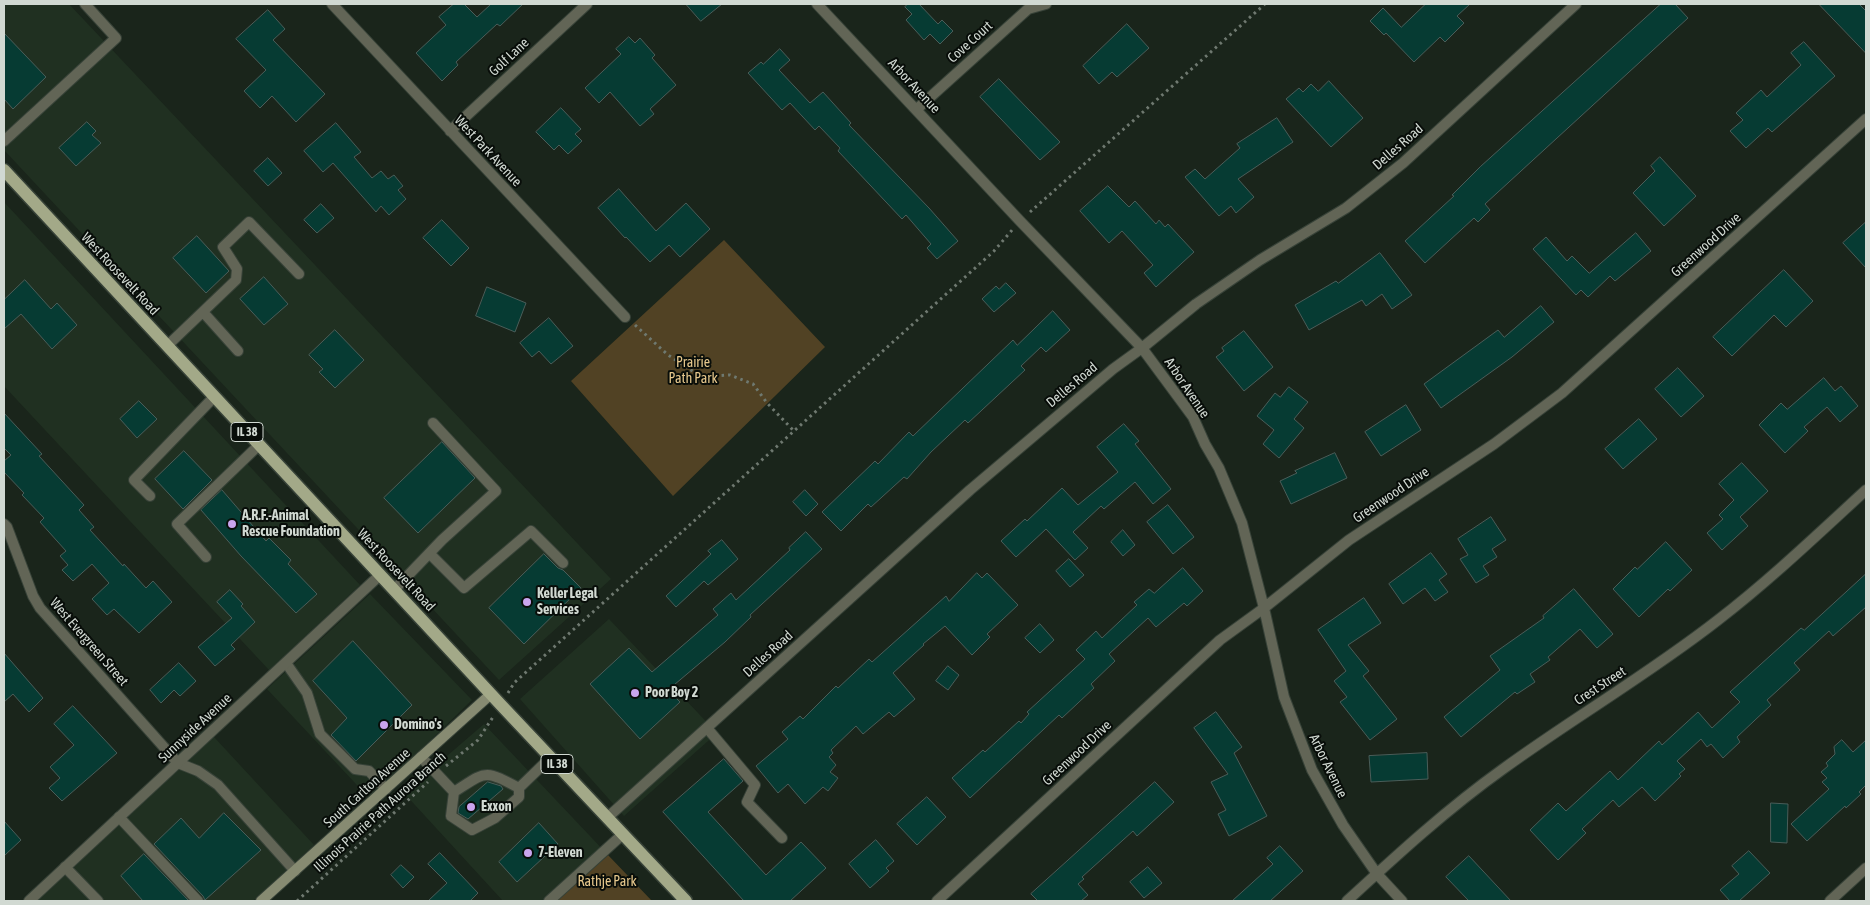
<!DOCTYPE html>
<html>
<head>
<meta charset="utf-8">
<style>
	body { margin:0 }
	#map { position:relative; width:1870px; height:905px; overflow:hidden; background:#1a251b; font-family:"Asap Condensed",sans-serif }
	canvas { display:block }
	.frame { position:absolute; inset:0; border:5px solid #d1d9d2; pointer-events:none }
</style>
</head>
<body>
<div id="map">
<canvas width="1870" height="905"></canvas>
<div class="frame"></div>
</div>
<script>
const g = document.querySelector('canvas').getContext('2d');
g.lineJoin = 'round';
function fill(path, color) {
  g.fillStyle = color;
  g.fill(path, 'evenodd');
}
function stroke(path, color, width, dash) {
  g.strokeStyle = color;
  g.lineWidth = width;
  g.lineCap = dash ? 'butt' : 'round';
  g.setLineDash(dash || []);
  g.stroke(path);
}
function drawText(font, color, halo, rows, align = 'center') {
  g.font = font + ' "Asap Condensed",sans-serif';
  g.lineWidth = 4;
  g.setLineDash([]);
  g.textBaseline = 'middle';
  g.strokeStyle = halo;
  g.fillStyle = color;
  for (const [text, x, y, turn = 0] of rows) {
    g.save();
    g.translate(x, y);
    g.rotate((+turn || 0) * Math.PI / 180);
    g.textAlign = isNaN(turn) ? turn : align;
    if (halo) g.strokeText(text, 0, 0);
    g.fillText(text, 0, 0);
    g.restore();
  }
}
fill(new Path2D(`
	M4,4H69L611,579L499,680L4,150Z
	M4,202L360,585L269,670L4,386Z
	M370,594L472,700L370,799L267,689Z
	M609,619L717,733L624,816L520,699Z
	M484,724L608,855L555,901H503L404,793Z
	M214,737L314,845L253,901H37Z`), '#203021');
fill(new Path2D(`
	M724,240L825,347L673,496L571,381Z
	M608,855L652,901H555Z`), '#514224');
const building = new Path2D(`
	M454,4H464L477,17L491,4H523L500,26L497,24L456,62L458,65L442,81L416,53L446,25L439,17Z
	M686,4H722L701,21Z
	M908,4H919L938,24L942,20L953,31L940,44L930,34L924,40L906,20L912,14L905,7Z
	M1426,4H1470L1457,16L1464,23L1445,42L1440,37L1414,62L1386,33L1384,35L1370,21L1383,8L1401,27Z
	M1661,4H1675L1688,18L1485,204L1490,210L1478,222L1474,218L1425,263L1405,241L1454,196L1452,195L1480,167Z
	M1819,4H1859L1866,11V53Z
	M268,10L285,29L273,40L325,94L296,122L272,96L260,108L244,91L266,70L236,39Z
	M1127,24L1149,48L1117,77L1112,72L1099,84L1083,66Z
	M4,33L46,77L13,109L4,99Z
	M629,37L635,43L640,38L655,55L652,58L676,85L650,109L654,114L640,126L610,92L599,103L585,88L621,54L616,49Z
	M1804,42L1835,76L1772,132L1768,128L1746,148L1730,131L1743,120L1736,113L1761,90L1767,97L1801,65L1791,53Z
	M780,49L790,60L779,70L810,103L823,92L851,123L849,125L929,208L958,241L937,259L927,248L931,244L906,215L902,219L838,151L840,148L819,126L815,130L790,103L782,110L748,73L761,62L763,64Z
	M999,79L1060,142L1040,160L980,97Z
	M1329,81L1363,118L1331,147L1286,99L1299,88L1303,92L1311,84L1318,91Z
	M561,108L581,129L575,134L582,141L568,154L559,145L554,150L536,132Z
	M1277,118L1293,142L1238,179L1254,197L1236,213L1231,206L1219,216L1185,177L1195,169L1205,179L1240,148L1237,144Z
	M87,122L96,131L92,135L101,143L76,166L59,148Z
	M336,123L361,152L354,157L372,178L381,171L388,179L394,175L403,186L398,190L406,199L389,215L381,206L376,212L333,163L323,172L304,151Z
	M1660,157L1696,196L1664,226L1633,193L1655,171L1651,166Z
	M268,158L282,173L268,186L254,171Z
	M1108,186L1129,207L1135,201L1156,224L1159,220L1165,227L1168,224L1194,252L1156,287L1144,273L1153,265L1122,231L1109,243L1080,211Z
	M619,189L656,231L686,203L710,229L680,257L669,245L650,262L626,237L625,238L598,208Z
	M321,204L334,218L317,233L304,220Z
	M442,220L469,248L451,266L423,238Z
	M1866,222V268L1843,243Z
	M1636,233L1651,251L1615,281L1610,276L1588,297L1581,290L1576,295L1533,249L1546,237L1567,261L1572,256L1589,273Z
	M197,236L229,271L206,293L173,258Z
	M1380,253L1412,295L1392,309L1382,294L1366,306L1362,300L1309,330L1295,305L1336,281L1338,283Z
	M1784,270L1813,301L1786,327L1774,315L1732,356L1713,337Z
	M264,277L288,304L264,325L240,299Z
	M25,280L51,309L57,303L77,325L52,349L21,314L4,329V300Z
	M1006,283L1016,293L994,312L982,299L996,286L999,289Z
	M487,287L526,303L515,332L476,316Z
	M1541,306L1554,322L1512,357L1441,408L1424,384L1498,330L1504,337Z
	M1053,311L1070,330L1046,352L1041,347L1021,366L1025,370L968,423L965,420L931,452L907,479L904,477L871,507L868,504L841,531L822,512L875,461L878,464L909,432L913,436L1013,340L1017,345Z
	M549,318L573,346L551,364L539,351L532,357L520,343Z
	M335,330L364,360L335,388L319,372L323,369L309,355Z
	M1244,331L1273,367L1244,391L1216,357L1224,351L1222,348Z
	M1678,368L1704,396L1681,417L1655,389Z
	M1824,378L1835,391L1841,386L1858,406L1840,422L1827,407L1804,427L1808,431L1785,453L1759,425L1781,403L1787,409Z
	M1289,387L1308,402L1294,419L1304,428L1279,458L1263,444L1274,430L1257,416L1275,393L1280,397Z
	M139,401L157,419L137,438L120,419Z
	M1406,405L1421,430L1381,456L1365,432Z
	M4,413L42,454L39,456L84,505L79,510L94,527L90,530L123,566L124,564L146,588L153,581L172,602L139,633L114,609L107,615L92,599L109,583L92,564L73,581L62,570L68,565L60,556L66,551L40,522L44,518L22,495L24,493L4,472V461L11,455L4,448Z
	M1639,419L1657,439L1623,469L1605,449Z
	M1124,424L1139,441L1135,444L1171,489L1153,504L1135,482L1104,509L1101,506L1073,532L1088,548L1075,560L1046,529L1016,557L1001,541L1025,519L1027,521L1062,488L1078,505L1118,472L1097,447Z
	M442,442L475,478L418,533L384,498Z
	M184,451L212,480L183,509L155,479Z
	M1335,453L1347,478L1291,504L1280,481L1297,473L1295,471Z
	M1742,463L1768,491L1740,517L1748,526L1722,550L1707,533L1723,519L1719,515L1734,500L1719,484Z
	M222,490L266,541L269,538L291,560L288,564L317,594L296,613L241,556L201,510Z
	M805,490L818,504L806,516L793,502Z
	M1168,505L1194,537L1173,554L1147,522Z
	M1491,517L1506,540L1492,549L1497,557L1483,566L1489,575L1476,583L1460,559L1468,555L1458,539Z
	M1123,530L1135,545L1123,556L1111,542Z
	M806,532L822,549L750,615L751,617L725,642L668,690L680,702L640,739L590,684L629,648L652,672L718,615L713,609L731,593L736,600L790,550L789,548Z
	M722,540L738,559L708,585L704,581L676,607L666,596L711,554L708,551Z
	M1666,542L1692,570L1670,591L1668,589L1639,617L1613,589L1635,567L1637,569Z
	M1431,553L1447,574L1439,580L1448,592L1435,601L1425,588L1403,604L1389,584Z
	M544,554L558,568L563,570L581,588L524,644L489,608Z
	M1069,559L1084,575L1070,587L1056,571Z
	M1183,568L1203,591L1187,606L1184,603L1156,627L1148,618L1109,654L1115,661L1091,684L1094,688L1062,718L1059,715L970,798L952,778L983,750L985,752L1019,721L1021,723L1029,714L1027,712L1085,659L1076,650L1096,631L1102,638L1137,605L1134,602L1149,589L1154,593Z
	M977,573L982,578L987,573L1018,605L987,634L990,637L972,655L945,626L923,644L924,645L893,673L915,699L894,717L889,712L863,734L856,726L831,750L833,753L829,757L836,765L830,772L838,778L828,791L823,787L805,804L788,784L778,793L756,766L788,739L782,732L800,716L803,719L836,686L838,688L869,659L872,662L946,596L949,601Z
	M1866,574V607L1833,636L1829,631L1794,663L1800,670L1767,700L1771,705L1737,737L1740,742L1723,758L1711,744L1707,747L1701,739L1677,761L1685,769L1679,774L1681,776L1655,801L1642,787L1619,807L1613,800L1582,829L1586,833L1558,860L1530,830L1558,803L1566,811L1610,771L1618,780L1659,741L1662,745L1698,712L1712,728L1740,702L1730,692L1801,628L1804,630Z
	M1574,589L1613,634L1597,648L1580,629L1548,657L1550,660L1530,674L1535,682L1517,694L1515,692L1461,737L1444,717L1500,670L1490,656L1544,618L1543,616Z
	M230,590L243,604L241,606L255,622L231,645L235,649L215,666L198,647L232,618L217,602Z
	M1364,598L1381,623L1348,645L1369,671L1363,676L1397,719L1370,740L1340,702L1347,697L1334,681L1346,671L1318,630Z
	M1040,624L1054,640L1040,653L1025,638Z
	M353,641L412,705L356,761L331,735L347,718L313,681Z
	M4,653L43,698L29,712L13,694L4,702Z
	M179,663L196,681L180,696L174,690L161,703L150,690Z
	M948,666L959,675L948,690L936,681Z
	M73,706L117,753L62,801L49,788L60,778L50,767L74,745L54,724Z
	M1216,712L1242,747L1234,753L1267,816L1229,836L1218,814L1226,810L1211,782L1228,774L1194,728Z
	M1842,740L1853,752L1866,740V785L1859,792L1861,794L1846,808L1845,806L1807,841L1791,824L1829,789L1822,782L1827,778L1821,772L1828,766L1826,763L1835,754L1834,747Z
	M1427,753L1428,779L1371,782L1369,756Z
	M724,759L743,781L708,812L766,875L801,842L826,868L790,901H744L663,812Z
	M488,782L501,786L503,789L468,819L458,813L459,807Z
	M1155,782L1174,802L1137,836L1133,831L1082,877L1084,879L1078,884L1088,895L1081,901H1038L1031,894Z
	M927,797L946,817L917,845L897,824Z
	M1771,803L1788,804L1787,843L1771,842Z
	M224,813L261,850L205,900L203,896L154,844L181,818L199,838Z
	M4,821L21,840L4,856Z
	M539,823L558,844L517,882L499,862Z
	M876,840L894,861L886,868L889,871L870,888L849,864Z
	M1280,846L1303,871L1270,901H1232L1273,864L1267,858Z
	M1749,851L1770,873L1739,901H1730L1720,890L1739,874L1732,866Z
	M440,853L478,893L470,901H428L447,883L428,864Z
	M144,854L189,901H143L121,876Z
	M1469,856L1511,901H1469L1446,877Z
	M401,865L414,877L403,888L391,875Z
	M1148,867L1162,883L1144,898L1130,882Z`);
fill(building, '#063b33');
stroke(building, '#4a5d59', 1);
const lane = new Path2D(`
	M4,141L116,38L85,4
	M203,312L238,351
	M167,346L236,280L237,269L223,247L249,222L299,274
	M150,496L134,480L214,397
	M430,554L464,588L531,531L563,563
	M206,557L177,524L259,445
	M394,590L442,540L496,491L433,423
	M286,663L307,693L320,734L355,769L369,771L386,789
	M707,728L755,785L747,802L782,838
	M421,757L454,792C487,771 483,769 519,788L551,757
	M178,763L198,771L218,785L295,871
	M454,792L451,816L472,830L495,818L519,797V788
	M119,817L198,901
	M65,867L98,901`);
const street = new Path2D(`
	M332,4L625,317
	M817,4L1020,221L1142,348L1193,417L1205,444L1219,468L1242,523L1264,608L1284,697L1312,770L1343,825L1377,874L1402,901
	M917,109L1028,9L1046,4
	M450,131L587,4
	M4,524L7,527L33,596L40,608L178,763
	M608,817L970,490L1113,369L1142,348L1196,304L1260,260L1346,208L1403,163L1576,4
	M29,901L380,575
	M549,901L623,834
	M937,901L1220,640L1264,608L1349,540L1494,444L1562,393L1866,119
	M1347,901C1397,855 1447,809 1503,769C1573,718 1649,674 1718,620C1770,580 1818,534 1866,490
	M1830,901L1866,868`);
const secondary = new Path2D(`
	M261,901L491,694`);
const primary = new Path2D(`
	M4,170L501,705L686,901`);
stroke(lane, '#374238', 12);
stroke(street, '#374238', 12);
stroke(secondary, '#374238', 12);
stroke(primary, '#374238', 15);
stroke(new Path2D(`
	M1030,212L1265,4
	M635,325L668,355L697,374L711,376L730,375L753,384L767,403L793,430
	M508,693L514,683L994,251L1013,229
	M446,766L478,740L493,717
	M297,901L428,782`), '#6f7970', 3, [2.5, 4]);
stroke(lane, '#626556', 10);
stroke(street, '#626556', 10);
stroke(secondary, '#878b72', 10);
stroke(primary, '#a3a988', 12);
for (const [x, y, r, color] of [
	[232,524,5,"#c9a5ee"],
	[527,602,5,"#c9a5ee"],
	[635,693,5,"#c9a5ee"],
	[384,725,5,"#c9a5ee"],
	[471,807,5,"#c9a5ee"],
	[528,853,5,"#c9a5ee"]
]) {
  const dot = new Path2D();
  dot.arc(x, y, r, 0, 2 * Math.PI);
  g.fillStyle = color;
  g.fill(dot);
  stroke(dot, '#080d09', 2);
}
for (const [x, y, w] of [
	[247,432,32],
	[557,764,32]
]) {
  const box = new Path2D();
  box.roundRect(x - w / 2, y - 9.5, w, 19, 4);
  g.fillStyle = '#080d09';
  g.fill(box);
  stroke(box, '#d1d9d2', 1);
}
drawText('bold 12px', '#d1d9d2', null, [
	["IL 38",247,432],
	["IL 38",557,764]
]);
drawText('14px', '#d1d9d2', '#080d09', [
	["Cove Court",970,42,-42],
	["Golf Lane",509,57,-43],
	["Arbor Avenue",914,86,47],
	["Delles Road",1398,147,-41],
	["West Park Avenue",488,151,47],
	["Greenwood Drive",1706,245,-42],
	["West Roosevelt Road",120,274,47],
	["Delles Road",1072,385,-40],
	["Arbor Avenue",1187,388,56],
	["Greenwood Drive",1391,495,-34],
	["West Roosevelt Road",396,570,47],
	["West Evergreen Street",89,642,49],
	["Delles Road",768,654,-42],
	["Crest Street",1600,686,-33],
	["Sunnyside Avenue",195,728,-43],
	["Greenwood Drive",1077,753,-43],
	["Arbor Avenue",1328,766,64],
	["South Carlton Avenue",367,788,-42],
	["Illinois Prairie Path Aurora Branch",380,812,-42]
]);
drawText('14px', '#e7c88d', '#080d09', [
	["Prairie",693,363],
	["Path Park",693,379],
	["Rathje Park",607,882]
]);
drawText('bold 14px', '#d1d9d2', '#080d09', [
	["A.R.F.-Animal",242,516],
	["Rescue Foundation",242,532],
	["Keller Legal",537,594],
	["Services",537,610],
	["Poor Boy 2",645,693],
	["Domino's",394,725],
	["Exxon",481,807],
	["7-Eleven",538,853]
], 'left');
</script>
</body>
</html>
